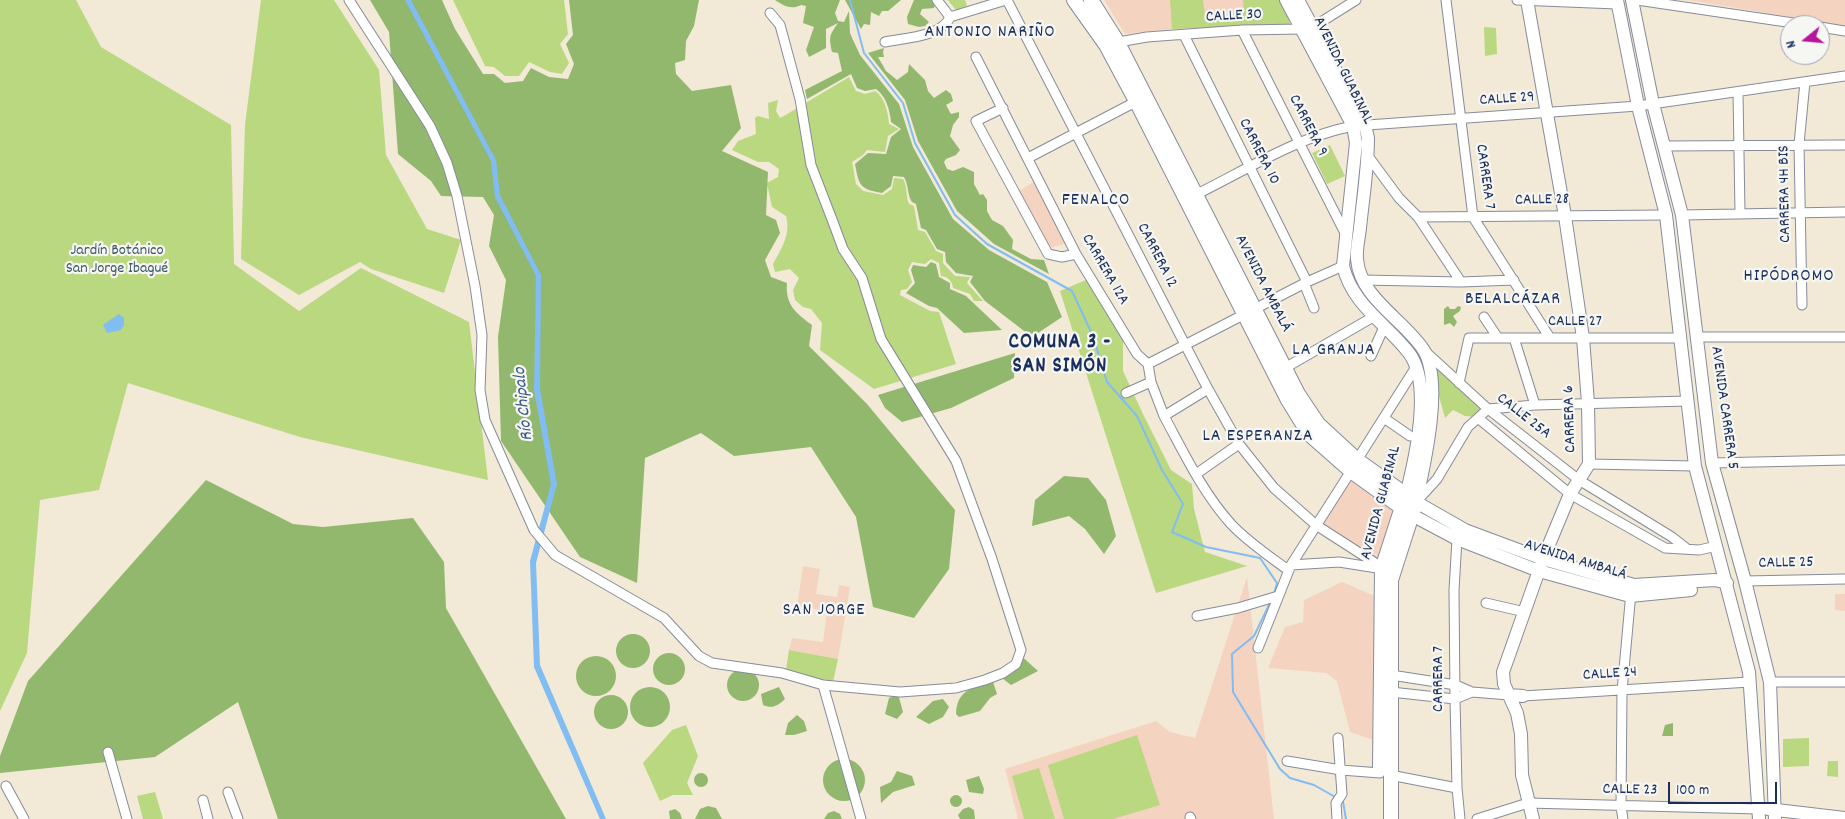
<!DOCTYPE html>
<html>
<head>
<meta charset="utf-8">
<style>
	body { margin:0 }
	#map { position:relative; width:1845px; height:819px; overflow:hidden; background:#f2e9d6; font-family:Dekko,sans-serif }
	canvas { display:block }
	.north { position:absolute; left:1780px; top:15px; width:50px; height:50px; box-sizing:border-box; background:#f6f6f2; border:1px solid #9ea6b7; border-radius:50%; rotate:253deg; font-size:14px; font-weight:700; line-height:20px; text-align:center; color:#1b2f5e }
	.north::after { content:''; display:block; margin:auto; width:18px; height:22px; background:#b5179e; clip-path:polygon(50% 0,100% 100%,50% 72%,0 100%) }
	.scale { position:absolute; left:1668px; top:782px; width:109px; height:22px; box-sizing:border-box; border:2px solid #1b2f5e; border-top:0; padding-left:6px; font-size:15px; line-height:18px; white-space:nowrap; color:#1b2f5e; -webkit-text-stroke:4px #f6f6f2; paint-order:stroke }
</style>
</head>
<body>
<div id="map">
<canvas width="1845" height="819"></canvas>
<div class="north">N</div>
<div class="scale">100 m</div>
</div>
<script>
const g = document.querySelector('canvas').getContext('2d');
g.lineJoin = 'round';
function fill(path, color) {
  g.fillStyle = color;
  g.fill(path, 'evenodd');
}
function stroke(path, color, width, dash) {
  g.strokeStyle = color;
  g.lineWidth = width;
  g.lineCap = dash ? 'butt' : 'round';
  g.setLineDash(dash || []);
  g.stroke(path);
}
function drawText(font, color, halo, rows, align = 'center') {
  g.font = font + ' Dekko,sans-serif';
  g.lineWidth = 4.5;
  g.setLineDash([]);
  g.textBaseline = 'middle';
  g.strokeStyle = halo;
  g.fillStyle = color;
  for (const [text, x, y, turn = 0] of rows) {
    g.save();
    g.translate(x, y);
    g.rotate((+turn || 0) * Math.PI / 180);
    g.textAlign = isNaN(turn) ? turn : align;
    if (halo) g.strokeText(text, 0, 0);
    g.fillText(text, 0, 0);
    g.restore();
  }
}
fill(new Path2D(`
	M1104,0H1282L1290,24L1172,29L1125,34Z
	M1687,0H1845V26Z
	M1035,181L1067,243L1064,244L1049,248L1016,193Z
	M1351,477L1397,509L1381,559L1377,560L1325,525L1323,521Z
	M803,566L820,569L816,594L837,597L839,585L850,587L838,659L789,650L792,638L823,642L827,611L797,606Z
	M1247,577L1274,819H1018L1005,769L1156,721L1170,732L1195,738Z
	M1342,582L1377,597L1376,741L1350,732L1337,681L1326,673L1268,668L1285,627L1303,622L1304,600Z
	M1835,594H1845V611L1835,610Z`), '#f5d3c1');
fill(new Path2D(`
	M0,0H76L101,47L231,125L234,264L299,311L361,268L469,322L488,480L300,437L128,383L99,490L40,500L27,653L0,711Z
	M261,0H334L379,70L386,155L427,229L461,240L444,293L371,269L360,262L299,295L241,259L245,125Z
	M453,0H564L568,34L560,44L569,63L562,74L550,72L529,62L519,76H505L494,67L485,66Z
	M948,0H965L967,6L956,10Z
	M1170,0H1203L1205,16L1244,13L1243,0H1282L1290,24L1172,29Z
	M1484,27L1496,28L1497,54L1485,56Z
	M849,77L856,91L865,94L875,91C885,97 888,113 889,124L899,129L888,136L885,152L867,150L863,155L852,162L856,184L863,191L883,195L892,189L894,178L903,179C908,187 905,195 909,204L914,206L918,230L925,232L936,251L943,254V263L955,276L970,277L967,283L983,301H974L970,294L953,288C952,281 949,277 941,276L939,263L931,259L925,264L912,262L908,270L912,282L907,289L901,290L900,295L930,311L939,312L956,364L874,389L820,350L822,323L811,309L803,307L795,300L793,290L799,278L790,269L775,272L773,264C782,248 791,234 786,216L772,207L767,183L778,177L779,169L769,162H758L732,150L738,141L756,134L755,118L758,116L769,119L768,103L778,100L776,111L780,118L784,116Z
	M1330,145L1345,176L1327,184L1312,153Z
	M1088,279L1123,333V371L1143,414L1171,470L1192,484L1194,509L1205,552L1247,566L1156,593L1060,291Z
	M1431,358L1483,411L1475,417L1465,416L1453,410L1445,418L1433,375Z
	M789,650L838,659L833,682L822,681L786,670Z
	M686,725L698,756L687,783L693,795H673L660,801L643,763L672,730Z
	M1137,735L1160,805L1113,819H1064L1048,765Z
	M1809,738V766L1783,767V739Z
	M1828,761H1838V777L1827,776Z
	M1039,768L1055,819H1024L1012,776Z
	M155,792L163,819H143L137,796Z`), '#b9d87f');
fill(new Path2D(`
	M370,0H442L455,29L483,74H494L505,83L523,81L531,68L549,77L568,79L574,64L566,44L573,35L569,0H699L694,26L686,41L685,60L675,63L676,74L692,91L731,85L741,128L722,151L768,172L766,215L776,220L780,233L765,260L771,277L787,283C785,305 796,313 812,325L809,346L867,404L955,510L949,569L914,618L873,607L856,517L811,447L734,456L701,433L645,458L637,583L580,557L501,441L498,337L506,280L489,246L494,215L483,197L441,196L431,181L398,154L389,32Z
	M775,0H840L835,13L838,21L844,22L849,11L850,33L853,40L860,55L899,104L913,147L953,219L989,250L1047,282L1062,317L1032,337L985,301L970,282L973,276L956,273L946,262L945,252L937,249L926,230L921,228L916,204L912,202C907,194 909,186 904,177L893,176L891,186L882,193C860,189 859,186 855,164L868,153L886,154L891,137L901,129L891,122C890,110 886,96 876,89L865,91L857,88L851,74L807,99L805,90L842,71L838,53L832,52C829,36 829,36 838,23L826,29V48L809,57L806,50L814,27L803,23L806,6L801,5C791,10 784,6 775,0Z
	M845,0H901L888,11H882L879,16L871,12L870,25L864,24L861,29Z
	M914,0H932L935,5L934,8L922,9L920,14L929,22L925,26L919,27L908,24L907,17Z
	M884,48L883,52L884,57H878L886,71L897,80L908,72L909,64L925,80L928,91L934,98L946,90L951,94L953,101L946,105L951,114L959,112V117L953,125L950,136L960,150L956,155L946,159L944,162L947,169L953,171L963,167L974,172V184L980,195L983,194L987,200V211L992,220L1003,226L1013,240L1012,249L1031,259L1044,260L1049,274L994,244L957,211L918,141L905,100L868,53Z
	M931,262L936,264L939,277L950,283V289L966,296L1002,330L964,333L937,308L929,306L906,293L915,283L911,270L913,265L926,267Z
	M1448,306L1450,309H1455L1458,306L1461,307L1460,311L1453,316L1457,322L1454,327L1450,323L1444,325V309Z
	M1015,353L1014,378L951,408L902,422L885,408L878,395Z
	M1064,476L1088,478L1106,500L1116,536L1104,554L1085,529L1069,516L1032,526L1035,500Z
	M206,480L293,524L323,527L413,518L444,562L446,608L566,819H278L238,702L155,757L0,773V756L28,681Z
	M616 651a17 17 0 1 1 34 0a17 17 0 1 1-34 0Z
	M1017,652L1038,671L1011,685L1002,678L1011,667Z
	M653 669a16 16 0 1 1 32 0a16 16 0 1 1-32 0Z
	M576 676a20 20 0 1 1 40 0a20 20 0 1 1-40 0Z
	M727 685a16 16 0 1 1 32 0a16 16 0 1 1-32 0Z
	M993,682L997,694L990,698L980,711L959,717L956,714C957,690 972,687 993,682Z
	M630 707a20 20 0 1 1 40 0a20 20 0 1 1-40 0Z
	M779,687L785,699C778,706 772,709 763,705L761,694Z
	M898,694L903,712L897,719L885,714L889,698Z
	M594 712a17 17 0 1 1 34 0a17 17 0 1 1-34 0Z
	M943,699L949,707L943,717L929,724L916,717L933,701Z
	M797,715L804,721L807,731L794,735H785L788,723Z
	M1673,723V736H1662L1665,725Z
	M823 780a21 21 0 1 1 42 0a21 21 0 1 1-42 0Z
	M897,771L912,776L915,785L893,792L881,803L880,787L891,782Z
	M694 780a7 7 0 1 1 14 0a7 7 0 1 1-14 0Z
	M979,776L984,789L983,794L969,792L966,780Z
	M950 801a6 6 0 1 1 12 0a6 6 0 1 1-12 0Z
	M708,806L716,808L722,819H695L700,809Z
	M969,807L974,810L975,819H960L958,815L963,809Z
	M675,809L680,813L682,819H670L669,811Z
	M834,811L840,814L842,819H824L828,813Z`), '#92b86e');
fill(new Path2D(`
	M405,0H411L496,160L500,195L541,275L540,389L557,484L536,563L540,665L606,819H600L534,667L530,561L551,484L534,390L536,276L495,197L491,161Z
	M119,314L124,318V325L121,330L107,333L103,325Z`), '#81bcf3');
stroke(new Path2D(`
	M850,0L864,53L903,103L915,143L955,215L987,244L1072,291L1093,336L1107,382L1137,416L1162,470L1183,504L1172,532L1206,547L1260,558L1277,583L1274,594
	M1270,603L1254,636L1232,654L1233,692L1280,769L1290,778L1314,785L1337,798
	M1341,801L1343,802L1346,819`), '#81bcf3', 2);
const street = new Path2D(`
	M349,0L430,126L447,163L457,196L475,286L482,335L480,390L485,420L534,530L555,555L664,618L699,656L712,663L782,673L823,685L900,692L956,688L985,680L1003,673L1016,664L1021,650L992,559L956,461L881,339L862,278L843,249L833,222L811,165L800,99L780,25L770,13
	M937,0L950,17
	M1007,0L1208,389L1239,444L1274,488L1316,525L1386,570
	M1446,0L1473,217L1550,338
	M1517,0L1617,4
	M1637,0L1807,25
	M1820,27L1845,31
	M1242,30L1346,235
	M1184,35L1307,282
	M885,42C904,38 942,37 950,17L1006,0
	M1113,43L1147,37L1242,30L1302,29L1313,27L1356,0
	M976,57L1076,254L1137,354L1148,364L1151,382L1164,416
	M1738,92L1740,213
	M1003,108L976,121L1048,254L1062,257L1076,254
	M1663,146L1845,145
	M1368,156L1399,198L1418,217L1461,282
	M1028,158L1141,99
	M1191,197C1243,172 1296,137 1353,126L1638,106L1845,76
	M1682,215L1845,212
	M1418,217L1666,215
	M1363,280L1461,282L1514,280
	M1304,283L1314,308
	M1802,305L1799,144L1805,82
	M1484,317L1498,338
	M1698,337H1845
	M1514,338L1535,405
	M1427,353L1488,409L1579,480L1672,537L1686,548
	M1371,356L1384,327
	M1148,364L1307,282L1343,266
	M1285,368L1373,317
	M1459,383L1469,338H1681
	M1208,389L1164,416C1184,453 1203,493 1231,524C1248,542 1269,556 1288,570
	M1126,393L1151,382
	M1384,418L1410,436
	M1478,418L1570,494L1665,548L1699,550L1717,546
	M1357,460L1416,367
	M1712,463L1845,460
	M1589,464L1695,466
	M1196,474L1239,444
	M1417,501L1437,479L1468,427L1488,409L1535,405L1688,401
	M1457,539L1454,590L1455,699L1457,788L1460,819
	M1291,565L1339,562L1377,568
	M1745,581L1845,579
	M1486,603L1525,612
	M1197,616L1238,608L1278,596
	M1258,648L1291,565L1351,471
	M1391,675L1456,685L1472,692L1509,695
	M1770,682H1845
	M823,685L861,819
	M1391,692L1455,699L1472,692
	M1523,696L1750,682
	M108,752L127,819
	M1287,761L1341,770L1380,773
	M1390,775L1457,788
	M6,786L24,819
	M228,792L238,819
	M203,800L208,819
	M1190,817L1191,819
	M1337,819L1336,803L1342,794L1338,738
	M1477,819L1528,803L1759,809
	M1623,819L1621,807L1622,691L1631,592`);
const secondary = new Path2D(`
	M1286,0L1353,126L1356,143L1343,266C1353,306 1386,323 1409,353C1433,385 1415,460 1406,495
	M1298,0L1365,125L1368,138C1368,168 1363,198 1360,228C1359,238 1356,249 1357,259C1360,298 1403,319 1423,349C1444,381 1424,466 1416,502L1465,530L1543,559L1634,585L1715,580L1727,583
	M1527,0L1565,216L1583,338L1588,403L1589,464L1570,494L1543,559L1503,672L1504,684L1517,713L1521,734L1522,775L1533,819
	M1617,0L1638,106L1666,215L1695,466L1749,672L1759,819
	M1632,0L1653,104L1682,215L1712,463L1745,581L1770,682L1775,819
	M1412,515L1457,539L1539,571L1630,596L1691,590
	M1509,695L1523,696
	M1768,809L1845,818`);
const primary = new Path2D(`
	M1074,0L1106,45L1136,101L1288,400L1309,434L1351,471L1412,515
	M1091,0L1117,41L1298,394L1318,424L1357,460L1416,502L1391,580V819
	M1380,768L1382,569L1404,501`);
stroke(street, '#868c9a', 11);
stroke(secondary, '#868c9a', 14);
stroke(primary, '#868c9a', 16);
stroke(street, '#fff', 9);
stroke(secondary, '#fff', 12);
stroke(primary, '#fff', 14);
drawText('16px', '#1b2f5e', '#f6f6f2', [
	["CALLE 30",1234,17,-3],
	["AVENIDA GUABINAL",1342,71,64],
	["CALLE 29",1507,100,-4],
	["CARRERA 9",1307,126,63],
	["CARRERA 10",1258,152,63],
	["CARRERA 7",1484,177,82],
	["CARRERA 4H BIS",1786,194,-91],
	["CALLE 28",1542,201,-1],
	["CARRERA 12",1156,256,63],
	["CARRERA 12A",1104,270,60],
	["AVENIDA AMBALÁ",1262,284,63],
	["CALLE 27",1575,323],
	["AVENIDA CARRERA 5",1723,408,82],
	["CALLE 25A",1523,417,38],
	["CARRERA 6",1571,419,-92],
	["AVENIDA GUABINAL",1382,503,-75],
	["AVENIDA AMBALÁ",1575,561,17],
	["CALLE 25",1786,564,-1],
	["CALLE 24",1610,675,-4],
	["CARRERA 7",1440,679,-90],
	["CALLE 23",1630,791,1]
]);
drawText('16px', '#425966', '#f6f6f2', [
	["Jardín Botánico",117,252],
	["San Jorge Ibagué",117,270]
]);
g.letterSpacing = '1px';
drawText('18px', '#1b2f5e', '#f6f6f2', [
	["ANTONIO NARIÑO",990,34],
	["FENALCO",1096,202],
	["HIPÓDROMO",1789,278],
	["BELALCÁZAR",1513,301],
	["LA GRANJA",1334,352],
	["LA ESPERANZA",1258,438],
	["SAN JORGE",824,612]
]);
g.letterSpacing = '0px';
drawText('italic 18px', '#3a598b', '#f6f6f2', [
	["Río Chipalo",525,404,-96]
]);
g.letterSpacing = '1px';
drawText('bold 21px', '#1b2f5e', '#f6f6f2', [
	["COMUNA 3 -",1060,344],
	["SAN SIMÓN",1060,368]
]);
g.letterSpacing = '0px';
</script>
</body>
</html>
